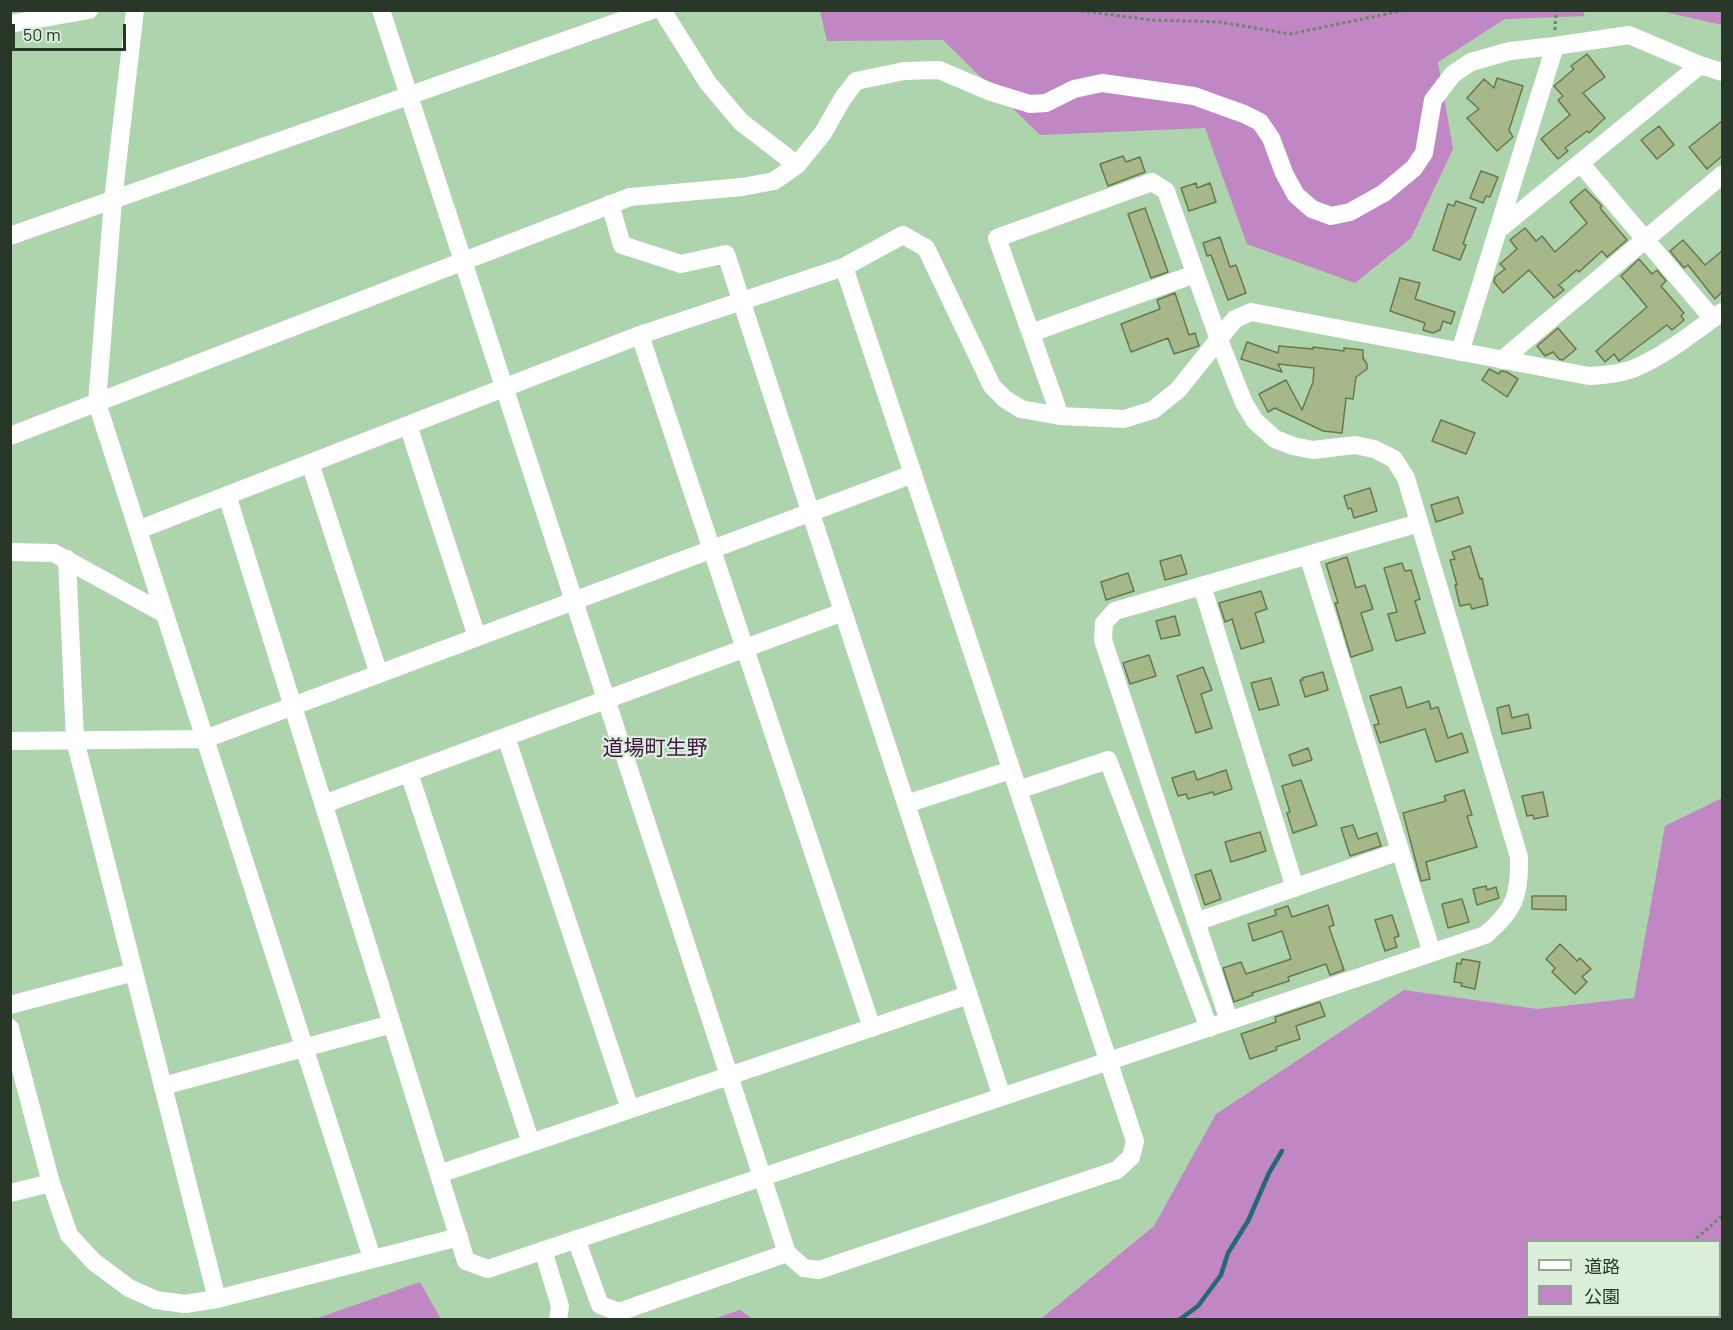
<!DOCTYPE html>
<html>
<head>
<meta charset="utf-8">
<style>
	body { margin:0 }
	#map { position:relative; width:1733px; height:1330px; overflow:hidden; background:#add4ad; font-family:Barlow,"Noto Sans JP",sans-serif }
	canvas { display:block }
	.frame { position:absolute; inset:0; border:12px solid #283728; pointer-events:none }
	.legend { position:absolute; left:1526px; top:1240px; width:195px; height:78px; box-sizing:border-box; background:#dbeeda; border:2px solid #93a593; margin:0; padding:8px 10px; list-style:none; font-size:18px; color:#283728 }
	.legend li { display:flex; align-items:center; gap:12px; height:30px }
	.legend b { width:30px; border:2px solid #93a593 }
	.scale { position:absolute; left:12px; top:24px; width:114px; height:27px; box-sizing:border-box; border:3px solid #283728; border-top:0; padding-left:8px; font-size:18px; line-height:21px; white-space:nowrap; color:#283728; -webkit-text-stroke:4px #dbeeda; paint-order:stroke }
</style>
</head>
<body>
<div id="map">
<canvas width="1733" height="1330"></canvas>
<div class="frame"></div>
<ul class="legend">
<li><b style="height:8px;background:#fff"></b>道路</li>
<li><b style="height:16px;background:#c186c4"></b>公園</li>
</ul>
<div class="scale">50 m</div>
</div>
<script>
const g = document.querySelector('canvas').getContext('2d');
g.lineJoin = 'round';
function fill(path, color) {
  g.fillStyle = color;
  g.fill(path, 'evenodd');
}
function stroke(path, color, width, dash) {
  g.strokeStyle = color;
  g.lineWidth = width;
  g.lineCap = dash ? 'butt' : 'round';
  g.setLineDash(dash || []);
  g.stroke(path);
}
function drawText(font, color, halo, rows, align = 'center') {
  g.font = font + ' Barlow,"Noto Sans JP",sans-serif';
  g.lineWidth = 4.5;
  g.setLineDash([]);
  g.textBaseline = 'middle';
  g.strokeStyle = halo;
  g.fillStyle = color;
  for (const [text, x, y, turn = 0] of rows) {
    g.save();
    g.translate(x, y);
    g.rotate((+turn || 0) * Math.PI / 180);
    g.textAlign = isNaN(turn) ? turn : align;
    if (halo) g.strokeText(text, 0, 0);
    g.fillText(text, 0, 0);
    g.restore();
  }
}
fill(new Path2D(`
	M1582,10L1585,16L1505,19L1438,62L1453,149L1411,238L1355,283L1247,244L1205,128L1040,135L943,40L827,41L820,11Z
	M1661,11H1722V25Z
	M1722,798V1319H1041L1154,1226L1216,1114L1404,990L1537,1009L1634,998L1665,826ZM1528,1242H1720V1316H1528Z
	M420,1282L441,1319H315Z
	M740,1310L753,1319H713Z`), '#c186c4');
stroke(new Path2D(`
	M1179,1320L1198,1306L1221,1275L1228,1253L1248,1221L1269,1173L1282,1151`), '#236b6d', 4.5);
const building = new Path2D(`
	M1587,54L1605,77L1583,93L1605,118L1589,133L1587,131L1565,148L1568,151L1558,159L1541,139L1570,115L1558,100L1563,96L1554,86L1574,69L1571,66Z
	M1497,78L1523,86L1509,130L1513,137L1497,151L1467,118L1479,109L1467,98L1484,79L1494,88Z
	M1722,121V156L1707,169L1689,147Z
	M1659,126L1674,145L1657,159L1641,140Z
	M1123,156L1126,162L1140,157L1145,172L1108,186L1100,164Z
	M1481,171L1498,177L1490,197L1486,196L1483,203L1470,198Z
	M1196,183L1197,188L1210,183L1216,202L1189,211L1181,188Z
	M1585,189L1602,206L1600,208L1627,240L1607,257L1602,251L1579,272L1577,270L1559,285L1564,290L1554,298L1529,270L1503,293L1494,282L1495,277L1505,269L1500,264L1517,249L1510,240L1525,228L1536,241L1542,236L1555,252L1587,223L1570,202Z
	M1456,201L1476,208L1463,244L1466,245L1460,260L1433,250L1448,204L1454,206Z
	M1145,208L1168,272L1151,278L1128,214Z
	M1220,237L1230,267L1236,265L1246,293L1228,300L1211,255L1207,256L1203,243Z
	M1683,240L1705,265L1722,251V292L1715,299L1688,265L1684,268L1670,251Z
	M1639,259L1652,274L1657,270L1666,281L1661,286L1684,313L1681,316L1684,320L1672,330L1667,325L1619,361L1614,354L1605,362L1596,351L1647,307L1621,276Z
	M1400,278L1420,283L1415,299L1455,312L1451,324L1443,321L1440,330L1433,333L1423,330L1425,323L1390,311Z
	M1175,293L1189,335L1195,333L1199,346L1174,354L1168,338L1131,352L1121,324L1160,309L1157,300Z
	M1558,328L1576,349L1563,360L1559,359L1553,352L1545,356L1537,346Z
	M1247,342L1278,353L1279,346L1313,349V347L1344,351V348L1363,350V358L1367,364V369L1356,377L1353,399L1346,398L1342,433L1323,431L1275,408L1268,412L1259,394L1286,380L1302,410L1313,382L1314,368L1278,364L1282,372L1241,359Z
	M1489,369L1499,374L1501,371L1507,372L1518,379L1507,397L1482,380Z
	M1441,420L1475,433L1466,454L1432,441Z
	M1370,488L1377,511L1354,518L1351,508L1348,509L1344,496Z
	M1458,497L1463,513L1436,522L1431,505Z
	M1470,546L1480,579L1482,578L1488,605L1472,609L1470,604L1460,606L1455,585H1457L1450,560L1455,559L1452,552Z
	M1181,555L1187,574L1165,580L1160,561Z
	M1347,557L1356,588L1365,585L1373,609L1361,613L1373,650L1351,657L1335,603H1338L1326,564Z
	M1402,563L1405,571L1411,570L1420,599L1415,601L1425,633L1396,641L1388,614L1397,612L1384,568Z
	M1128,573L1134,591L1106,600L1101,582Z
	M1261,591L1267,609L1255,613L1264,642L1241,649L1232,619L1225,622L1219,603Z
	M1175,616L1180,635L1161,639L1156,621Z
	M1149,655L1156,676L1130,684L1123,663Z
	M1203,667L1212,690L1201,694L1212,728L1196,733L1177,676Z
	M1323,672L1328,690L1305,697L1300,680H1303L1302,678Z
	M1271,678L1279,705L1259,710L1251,683Z
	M1401,687L1407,708L1429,701L1431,709L1438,707L1448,738L1462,733L1468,752L1436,762L1425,729L1380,743L1374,725L1379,724L1370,696Z
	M1509,705L1512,718L1528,714L1531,728L1502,734L1497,708Z
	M1308,748L1312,760L1293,766L1289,755Z
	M1226,770L1232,789L1214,795L1213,792L1188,799L1186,794L1178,796L1172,778L1194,771L1197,780Z
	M1301,780L1317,825L1293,833L1287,813L1290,812L1282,786Z
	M1464,790L1472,815L1467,816L1477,847L1426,862L1430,879L1421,881L1403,813L1446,801L1444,796Z
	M1543,792L1548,816L1534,819L1533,815L1527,816L1522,796Z
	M1353,825L1358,839L1377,833L1381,846L1350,856L1341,828Z
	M1260,832L1266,851L1231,862L1225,842Z
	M1211,870L1221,899L1205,905L1195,875Z
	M1486,886L1487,890L1496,887L1499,898L1477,905L1473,889Z
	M1532,896H1566V910L1532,909Z
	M1462,899L1469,922L1448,928L1442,904Z
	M1328,905L1334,925L1329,927L1344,970L1330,975L1326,964L1288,977L1289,981L1252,993L1253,995L1234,1002L1223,968L1241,962L1246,974L1291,959L1282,931L1253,941L1248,924L1276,915L1275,910L1288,906L1292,917Z
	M1392,915L1399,936L1394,938L1397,947L1385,951L1375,920Z
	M1560,944L1577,961L1580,958L1591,969L1582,977L1587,982L1575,994L1552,972L1555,968L1546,959Z
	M1462,959L1480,962L1475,989L1461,986L1462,983L1454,982L1457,963L1461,964Z
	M1320,1002L1325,1016L1296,1026L1300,1039L1276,1047L1277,1050L1250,1059L1241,1034L1276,1022L1275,1017Z`);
fill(building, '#a6b889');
stroke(building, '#68784c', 1.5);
stroke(new Path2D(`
	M1075,10L1151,20L1220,22L1290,34L1406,10
	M1555,30L1556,10
	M1692,1242L1722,1216
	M1582,1320L1586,1316`), '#6a856a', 3, [3, 3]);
stroke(new Path2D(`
	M135,10L113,200L97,403L372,1258
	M381,10L787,1253L804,1268L819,1270L1117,1170L1131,1157L1135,1141L844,267
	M662,10L708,83L741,122L797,165
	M10,24L89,10
	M1581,164L1713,319
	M610,204L622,245L681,264L726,254L1002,1097
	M1498,230L1700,65
	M10,236L652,10
	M1031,333L1195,274
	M640,335L872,1028
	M1460,352L1555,46L1629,35L1700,65L1722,72
	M1502,360L1722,175
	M408,425L477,637
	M10,436L630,197L742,187L774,181L797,165L823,133L843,98L856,81L904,71L939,70L991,92L1030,104L1046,103L1074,89L1102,83L1194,96L1244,114L1260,122L1271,138L1284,173L1296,195L1312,209L1331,216L1350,212L1384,193L1414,168L1424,153L1433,100L1453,74L1471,62L1510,51L1555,46
	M310,463L379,674
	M227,495L466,1261L488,1269L1485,935C1515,910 1520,895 1519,857L1406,478L1394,459L1374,449L1355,445L1313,450L1293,446L1275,439L1255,421L1244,403L1219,340L1166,191L1152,182L997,238L1060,416
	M138,530L640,335L844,267L903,235L926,248L992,386L1005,399L1021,409L1060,416L1124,419L1153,410L1178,390L1235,319L1251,312L1589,376C1604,375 1620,374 1635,368C1666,355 1695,331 1722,312
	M10,552L54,553L165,614
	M1308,555L1432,953
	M67,559L75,740L217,1299
	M1202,586L1295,888
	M506,737L630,1109
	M10,741L205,739L913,474
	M409,773L531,1143
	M1018,790L1108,760L1209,1028
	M324,804L843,612
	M906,804L1011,770
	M1196,922L1400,851
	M10,1005L134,972
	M1229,1021L1103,640L1104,623L1115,611L1419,523
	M10,1028L51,1183L69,1235L94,1262L129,1288L156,1300L185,1304L217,1299L459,1237
	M163,1086L392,1024
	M439,1174L968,995
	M10,1193L51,1183
	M576,1239L600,1305L619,1312L787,1253
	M543,1250L560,1306L558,1320`), '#fff', 18);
drawText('21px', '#431446', '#dbeeda', [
	["道場町生野",655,748]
]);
</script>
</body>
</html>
